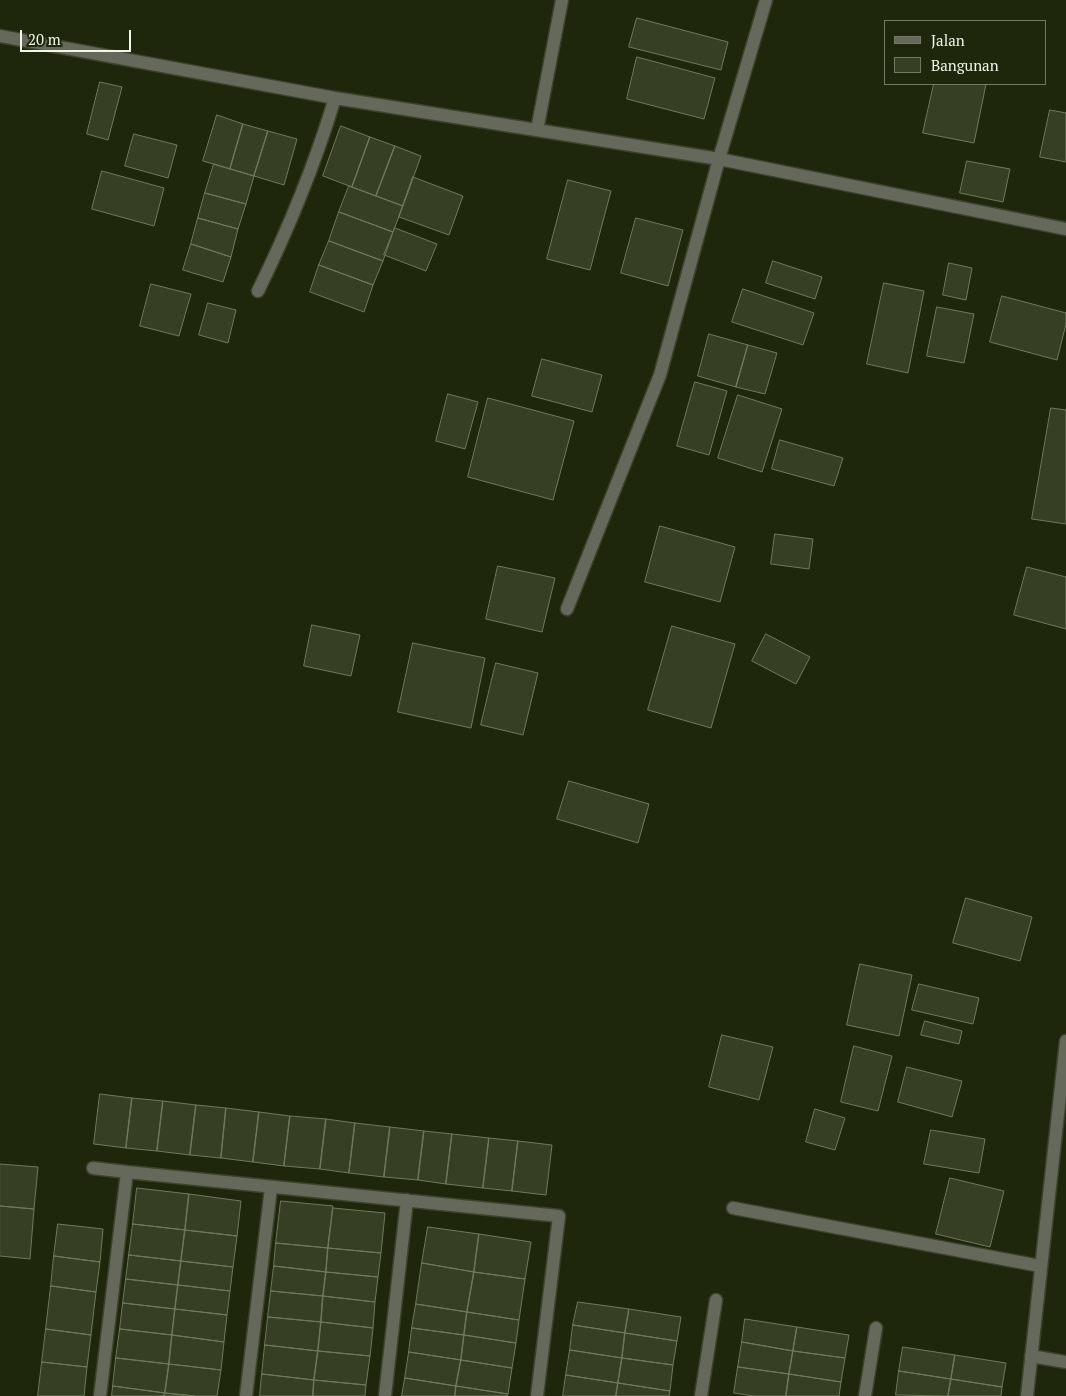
<!DOCTYPE html>
<html>
<head>
<meta charset="utf-8">
<style>
	body { margin:0 }
	#map { position:relative; width:1066px; height:1396px; overflow:hidden; background:#1e260c; font-family:"PT Serif",serif }
	canvas { display:block }
	.legend { position:absolute; left:884px; top:20px; width:162px; height:65px; box-sizing:border-box; background:#1e260c; border:1px solid #727a64; margin:0; padding:6px 9px; list-style:none; font-size:15px; color:#f1f7e7 }
	.legend li { display:flex; align-items:center; gap:10px; height:25px }
	.legend b { width:25px; border:1px solid #727a64 }
	.scale { position:absolute; left:20px; top:30px; width:111px; height:22px; box-sizing:border-box; border:2px solid #f1f7e7; border-top:0; padding-left:6px; font-size:15px; line-height:18px; white-space:nowrap; color:#f1f7e7; -webkit-text-stroke:4px #1e260c; paint-order:stroke }
</style>
</head>
<body>
<div id="map">
<canvas width="1066" height="1396"></canvas>
<ul class="legend">
<li><b style="height:6px;background:#64695c"></b>Jalan</li>
<li><b style="height:14px;background:#363f24"></b>Bangunan</li>
</ul>
<div class="scale">20 m</div>
</div>
<script>
const g = document.querySelector('canvas').getContext('2d');
g.lineJoin = 'round';
function fill(path, color) {
  g.fillStyle = color;
  g.fill(path, 'evenodd');
}
function stroke(path, color, width, dash) {
  g.strokeStyle = color;
  g.lineWidth = width;
  g.lineCap = dash ? 'butt' : 'round';
  g.setLineDash(dash || []);
  g.stroke(path);
}
const building = new Path2D(`
	M637,18L728,42L721,70L629,47Z
	M637,57L715,78L704,119L627,99Z
	M100,82L122,87L108,140L87,134Z
	M934,84H986L974,143L923,133Z
	M1050,110L1066,113V162L1040,157Z
	M217,115L243,124L230,169L203,161Z
	M243,124L268,131L254,176L230,169Z
	M341,126L370,137L352,187L323,176Z
	M268,131L297,139L284,185L254,176Z
	M134,134L177,145L168,178L125,166Z
	M370,137L395,146L376,196L352,187Z
	M395,146L421,156L403,206L376,196Z
	M967,161L1010,169L1003,202L960,193Z
	M214,164L254,176L246,204L205,193Z
	M102,171L164,188L154,226L92,209Z
	M413,177L463,196L449,235L399,217Z
	M568,180L611,191L590,270L547,259Z
	M349,186L403,206L393,232L339,212Z
	M205,193L246,204L238,229L198,218Z
	M339,212L393,232L383,261L329,241Z
	M198,218L238,229L231,257L191,244Z
	M636,218L683,230L668,286L621,273Z
	M395,228L437,244L426,271L384,255Z
	M329,241L383,261L373,285L319,265Z
	M191,244L231,257L223,282L183,270Z
	M773,261L822,277L815,299L766,283Z
	M949,263L972,268L966,300L943,295Z
	M319,265L373,285L364,312L310,292Z
	M884,283L924,291L908,373L867,364Z
	M151,284L191,294L179,336L140,326Z
	M743,289L814,313L803,345L732,322Z
	M1002,296L1066,313V324L1057,360L990,342Z
	M208,303L236,310L228,343L199,335Z
	M937,307L974,314L964,363L927,356Z
	M709,334L748,345L736,387L698,376Z
	M748,345L777,353L765,394L736,387Z
	M542,359L602,375L592,412L532,396Z
	M695,382L727,391L709,455L677,446Z
	M448,394L478,402L465,449L436,441Z
	M738,395L782,409L762,472L718,458Z
	M488,398L574,421L553,500L468,477Z
	M1051,408L1066,410V524L1032,519Z
	M780,440L843,458L834,486L772,469Z
	M660,526L735,547L720,602L645,582Z
	M775,534L813,539L809,569L771,564Z
	M498,566L555,578L542,632L486,619Z
	M1027,567L1066,577V629L1014,615Z
	M312,625L360,635L351,676L304,666Z
	M672,626L735,644L711,728L648,710Z
	M766,634L810,657L796,684L752,661Z
	M413,643L485,658L471,728L398,712Z
	M496,663L538,673L523,735L481,725Z
	M569,781L649,804L638,843L557,819Z
	M966,898L1032,917L1020,961L953,943Z
	M860,964L912,975L899,1036L847,1025Z
	M919,984L979,998L973,1024L912,1010Z
	M925,1021L962,1031L959,1044L921,1035Z
	M722,1035L773,1047L759,1100L709,1087Z
	M854,1046L892,1056L878,1111L841,1102Z
	M907,1067L962,1081L952,1117L898,1102Z
	M100,1094L132,1098L126,1148L94,1144Z
	M132,1098L163,1101L157,1151L126,1148Z
	M163,1101L196,1105L190,1155L157,1151Z
	M196,1105L226,1108L221,1158L190,1155Z
	M226,1108L259,1112L253,1162L221,1158Z
	M815,1109L845,1118L835,1150L806,1142Z
	M259,1112L290,1116L284,1166L253,1162Z
	M290,1116L326,1119L320,1169L284,1166Z
	M326,1119L355,1123L349,1173L320,1169Z
	M355,1123L390,1127L384,1177L349,1173Z
	M390,1127L424,1131L418,1180L384,1177Z
	M931,1130L985,1139L979,1173L924,1164Z
	M424,1131L452,1134L446,1184L418,1180Z
	M452,1134L489,1138L483,1188L446,1184Z
	M489,1138L518,1141L512,1191L483,1188Z
	M518,1141L552,1145L546,1195L512,1191Z
	M0,1164L38,1167L34,1209L0,1206Z
	M950,1178L1004,1191L990,1247L936,1234Z
	M137,1188L189,1194L185,1230L133,1224Z
	M189,1194L241,1201L237,1236L185,1230Z
	M281,1201L333,1206L328,1248L276,1243Z
	M0,1206L34,1209L30,1259L0,1256Z
	M333,1208L385,1213L381,1253L328,1248Z
	M58,1224L103,1229L100,1262L54,1256Z
	M133,1224L185,1230L181,1261L129,1255Z
	M428,1227L479,1234L474,1272L422,1263Z
	M185,1230L237,1236L233,1267L181,1261Z
	M479,1234L531,1242L525,1279L474,1272Z
	M276,1243L328,1248L326,1272L274,1266Z
	M328,1248L381,1253L378,1277L326,1272Z
	M129,1255L181,1261L178,1285L126,1279Z
	M54,1256L100,1262L96,1292L51,1286Z
	M181,1261L233,1267L230,1291L178,1285Z
	M422,1263L474,1272L467,1312L416,1304Z
	M274,1266L326,1272L323,1296L271,1291Z
	M326,1272L378,1277L375,1302L323,1296Z
	M474,1272L525,1279L519,1320L467,1312Z
	M126,1279L178,1285L175,1309L123,1303Z
	M178,1285L230,1291L227,1315L175,1309Z
	M51,1286L96,1292L91,1335L46,1329Z
	M271,1291L323,1296L321,1322L268,1317Z
	M323,1296L375,1302L373,1328L321,1322Z
	M578,1302L629,1309L625,1333L573,1325Z
	M123,1303L175,1309L172,1335L120,1329Z
	M416,1304L467,1312L464,1335L412,1328Z
	M175,1309L227,1315L224,1342L172,1335Z
	M629,1309L681,1317L677,1341L625,1333Z
	M467,1312L519,1320L516,1343L464,1335Z
	M268,1317L321,1322L318,1351L265,1345Z
	M745,1319L797,1327L793,1351L742,1342Z
	M321,1322L373,1328L370,1356L318,1351Z
	M573,1325L625,1333L622,1358L570,1350Z
	M797,1327L849,1335L845,1358L793,1351Z
	M412,1328L464,1335L461,1360L409,1352Z
	M46,1329L91,1335L87,1367L42,1362Z
	M120,1329L172,1335L169,1364L116,1358Z
	M625,1333L677,1341L673,1365L622,1358Z
	M172,1335L224,1342L221,1370L169,1364Z
	M464,1335L516,1343L512,1368L461,1360Z
	M742,1342L793,1351L789,1374L738,1367Z
	M265,1345L318,1351L314,1380L262,1374Z
	M903,1347L955,1355L951,1379L899,1371Z
	M570,1350L622,1358L618,1383L566,1375Z
	M318,1351L370,1356L366,1385L314,1380Z
	M793,1351L845,1358L841,1382L789,1374Z
	M409,1352L461,1360L456,1386L405,1378Z
	M955,1355L1006,1363L1002,1387L951,1379Z
	M116,1358L169,1364L165,1393L113,1386Z
	M622,1358L673,1365L670,1391L618,1383Z
	M461,1360L512,1368L508,1394L456,1386Z
	M42,1362L87,1367L84,1396H38Z
	M169,1364L221,1370L217,1396H195L165,1393Z
	M738,1367L789,1374L786,1396H754L734,1393Z
	M899,1371L951,1379L948,1396L896,1395Z
	M262,1374L314,1380L313,1396H260Z
	M789,1374L841,1382L839,1396H786Z
	M566,1375L618,1383L616,1396H563Z
	M405,1378L456,1386L455,1396H402Z
	M951,1379L1002,1387L1001,1396H948Z
	M314,1380L366,1385L365,1396H313Z
	M618,1383L670,1391L669,1396H616Z
	M113,1386L165,1393L164,1396H112Z
	M456,1386L508,1394L507,1396H455Z
	M165,1393L195,1396H164Z`);
fill(building, '#363f24');
stroke(building, '#6f7a5d', 1);
const lane = new Path2D(`
	M246,1396L271,1188`);
const street = new Path2D(`
	M0,36L335,98L719,159L1066,229
	M537,130L562,0
	M258,291C289,228 315,164 335,98
	M567,609L660,375L719,159L766,0
	M93,1168L127,1172
	M733,1208L1040,1266
	M1031,1356L1066,1362
	M100,1396L127,1172L559,1216L537,1396
	M385,1396L407,1200
	M701,1396L716,1300
	M865,1396L876,1328
	M1027,1396L1066,1041`);
stroke(lane, '#3c432b', 15);
stroke(street, '#3c432b', 15);
stroke(lane, '#64695c', 12);
stroke(street, '#64695c', 12);
</script>
</body>
</html>
